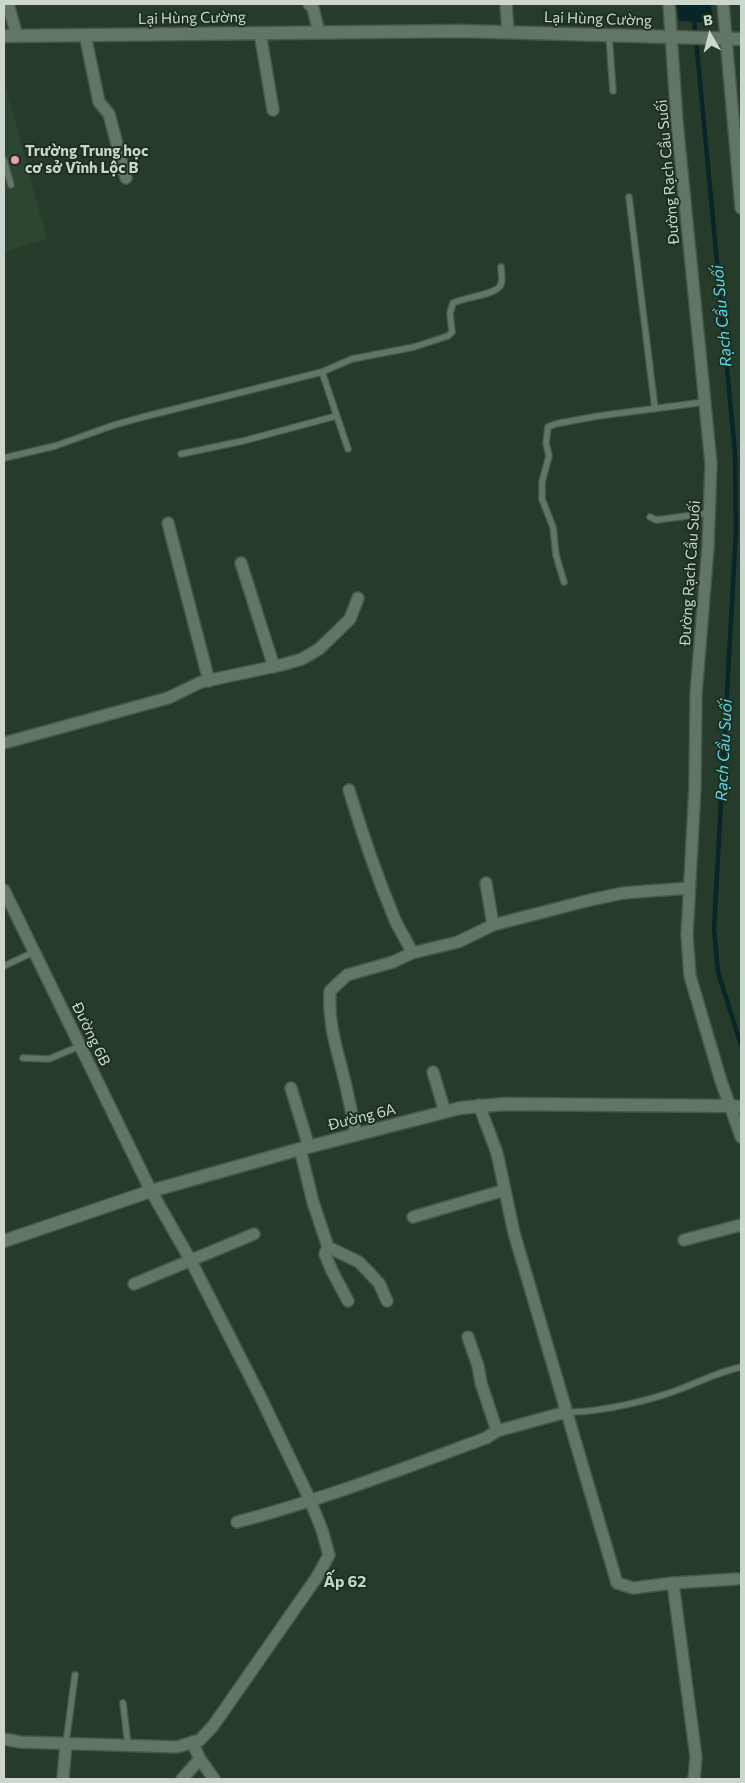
<!DOCTYPE html>
<html>
<head>
<meta charset="utf-8">
<style>
	body { margin:0 }
	#map { position:relative; width:745px; height:1783px; overflow:hidden; background:#273b2a; font-family:Commissioner,sans-serif }
	canvas { display:block }
	.frame { position:absolute; inset:0; border:5px solid #cbd6cc; pointer-events:none }
	.north { position:absolute; left:685px; top:10px; width:50px; height:50px; -webkit-text-stroke:4px #1d3020; paint-order:stroke; rotate:352deg; font-size:14px; font-weight:700; line-height:20px; text-align:center; color:#cbd6cc }
	.north::after { content:''; display:block; margin:auto; width:18px; height:22px; background:#cbd6cc; clip-path:polygon(50% 0,100% 100%,50% 72%,0 100%) }
</style>
</head>
<body>
<div id="map">
<canvas width="745" height="1783"></canvas>
<div class="frame"></div>
<div class="north">B</div>
</div>
<script>
const g = document.querySelector('canvas').getContext('2d');
g.lineJoin = 'round';
function fill(path, color) {
  g.fillStyle = color;
  g.fill(path, 'evenodd');
}
function stroke(path, color, width, dash) {
  g.strokeStyle = color;
  g.lineWidth = width;
  g.lineCap = dash ? 'butt' : 'round';
  g.setLineDash(dash || []);
  g.stroke(path);
}
function drawText(font, color, halo, rows, align = 'center') {
  g.font = font + ' Commissioner,sans-serif';
  g.lineWidth = 4;
  g.setLineDash([]);
  g.textBaseline = 'middle';
  g.strokeStyle = halo;
  g.fillStyle = color;
  for (const [text, x, y, turn = 0] of rows) {
    g.save();
    g.translate(x, y);
    g.rotate((+turn || 0) * Math.PI / 180);
    g.textAlign = isNaN(turn) ? turn : align;
    if (halo) g.strokeText(text, 0, 0);
    g.fillText(text, 0, 0);
    g.restore();
  }
}
fill(new Path2D(`
	M4,80L47,239L4,252Z`), '#2c4630');
fill(new Path2D(`
	M676,4H711L713,23L679,21Z`), '#082529');
stroke(new Path2D(`
	M694,18L735,453L736,530L714,929L718,972L741,1045`), '#082529', 4.5);
const service = new Path2D(`
	M609,36L613,91
	M4,160L11,185
	M629,197L655,409
	M322,372L348,449
	M181,454L243,441L336,416
	M4,458L55,446L114,425L143,417L322,372L352,359L414,347L448,336L452,332L450,313L453,303C464,297 498,295 501,284C503,279 501,272 501,267
	M650,517L656,520L709,513
	M564,582L556,555L553,527L542,499V482L549,456L546,443L548,427L555,424L598,416L705,402
	M4,966L34,952
	M23,1058L49,1059L80,1046
	M566,1412C598,1413 653,1400 683,1388C704,1380 718,1372 741,1367
	M123,1703L128,1745
	M66,1743L75,1675`);
const minor = new Path2D(`
	M8,4L17,36
	M309,4L313,8L319,33
	M506,4L508,32
	M669,4L677,122L711,464L708,547L696,694L695,787L687,935L690,976L721,1081L741,1137
	M723,4L741,208
	M260,33L273,110
	M85,35L99,102L109,114L126,178
	M168,523L209,681
	M241,563L274,667
	M4,743L168,698L201,682L281,665L302,659L319,649L350,619L358,598
	M349,790C362,833 376,874 393,915C398,929 407,940 412,953
	M4,890L151,1191L191,1261L262,1400L310,1500L322,1530L329,1555L317,1577L213,1726L200,1740L177,1747L20,1742L4,1739
	M493,925L590,900L623,893L689,888
	M433,1072L445,1112
	M291,1088L309,1147
	M479,1105L497,1153L514,1233L617,1583L633,1588L673,1583L696,1757L694,1779
	M356,1135C353,1118 349,1100 345,1082C337,1049 328,1025 330,991L347,975L393,962L412,953L458,942L493,925L486,883
	M300,1149L313,1202L328,1247L325,1254L332,1271L348,1301
	M413,1217L505,1190
	M684,1240L741,1225
	M328,1247L359,1262L379,1283L387,1301
	M134,1284L254,1234
	M497,1431L566,1412
	M237,1522C322,1500 404,1468 486,1438L497,1431L481,1383L478,1366L468,1337
	M673,1583L737,1579
	M192,1742L200,1759L214,1779
	M63,1779L66,1743
	M182,1779L200,1759`);
const tertiary = new Path2D(`
	M4,36L461,31L741,39
	M4,1241L151,1191L300,1149L460,1108L505,1104L730,1106L741,1107`);
stroke(service, '#47584a', 8);
stroke(minor, '#47584a', 14);
stroke(tertiary, '#47584a', 15);
stroke(service, '#617664', 5.5);
stroke(minor, '#617664', 11);
stroke(tertiary, '#617664', 12);
for (const [x, y, r, color] of [
	[15,160,5,"#f19ab4"]
]) {
  const dot = new Path2D();
  dot.arc(x, y, r, 0, 2 * Math.PI);
  g.fillStyle = color;
  g.fill(dot);
  stroke(dot, '#1d3020', 2);
}
drawText('15px', '#cbd6cc', '#1d3020', [
	["Lại Hùng Cường",192,18,-1],
	["Lại Hùng Cường",598,19,2],
	["Đường Rạch Cầu Suối",668,172,-95],
	["Đường Rạch Cầu Suối",690,573,-86],
	["Đường 6B",91,1034,64],
	["Đường 6A",362,1117,-14]
]);
drawText('bold 15px', '#cbd6cc', '#1d3020', [
	["Trường Trung học",25,151],
	["cơ sở Vĩnh Lộc B",25,168]
], 'left');
drawText('italic 16px', '#55daec', '#1d3020', [
	["Rạch Cầu Suối",722,316,-95],
	["Rạch Cầu Suối",724,750,-87]
]);
drawText('bold 16px', '#bfd7c2', '#1d3020', [
	["Ấp 62",345,1582]
]);
</script>
</body>
</html>
